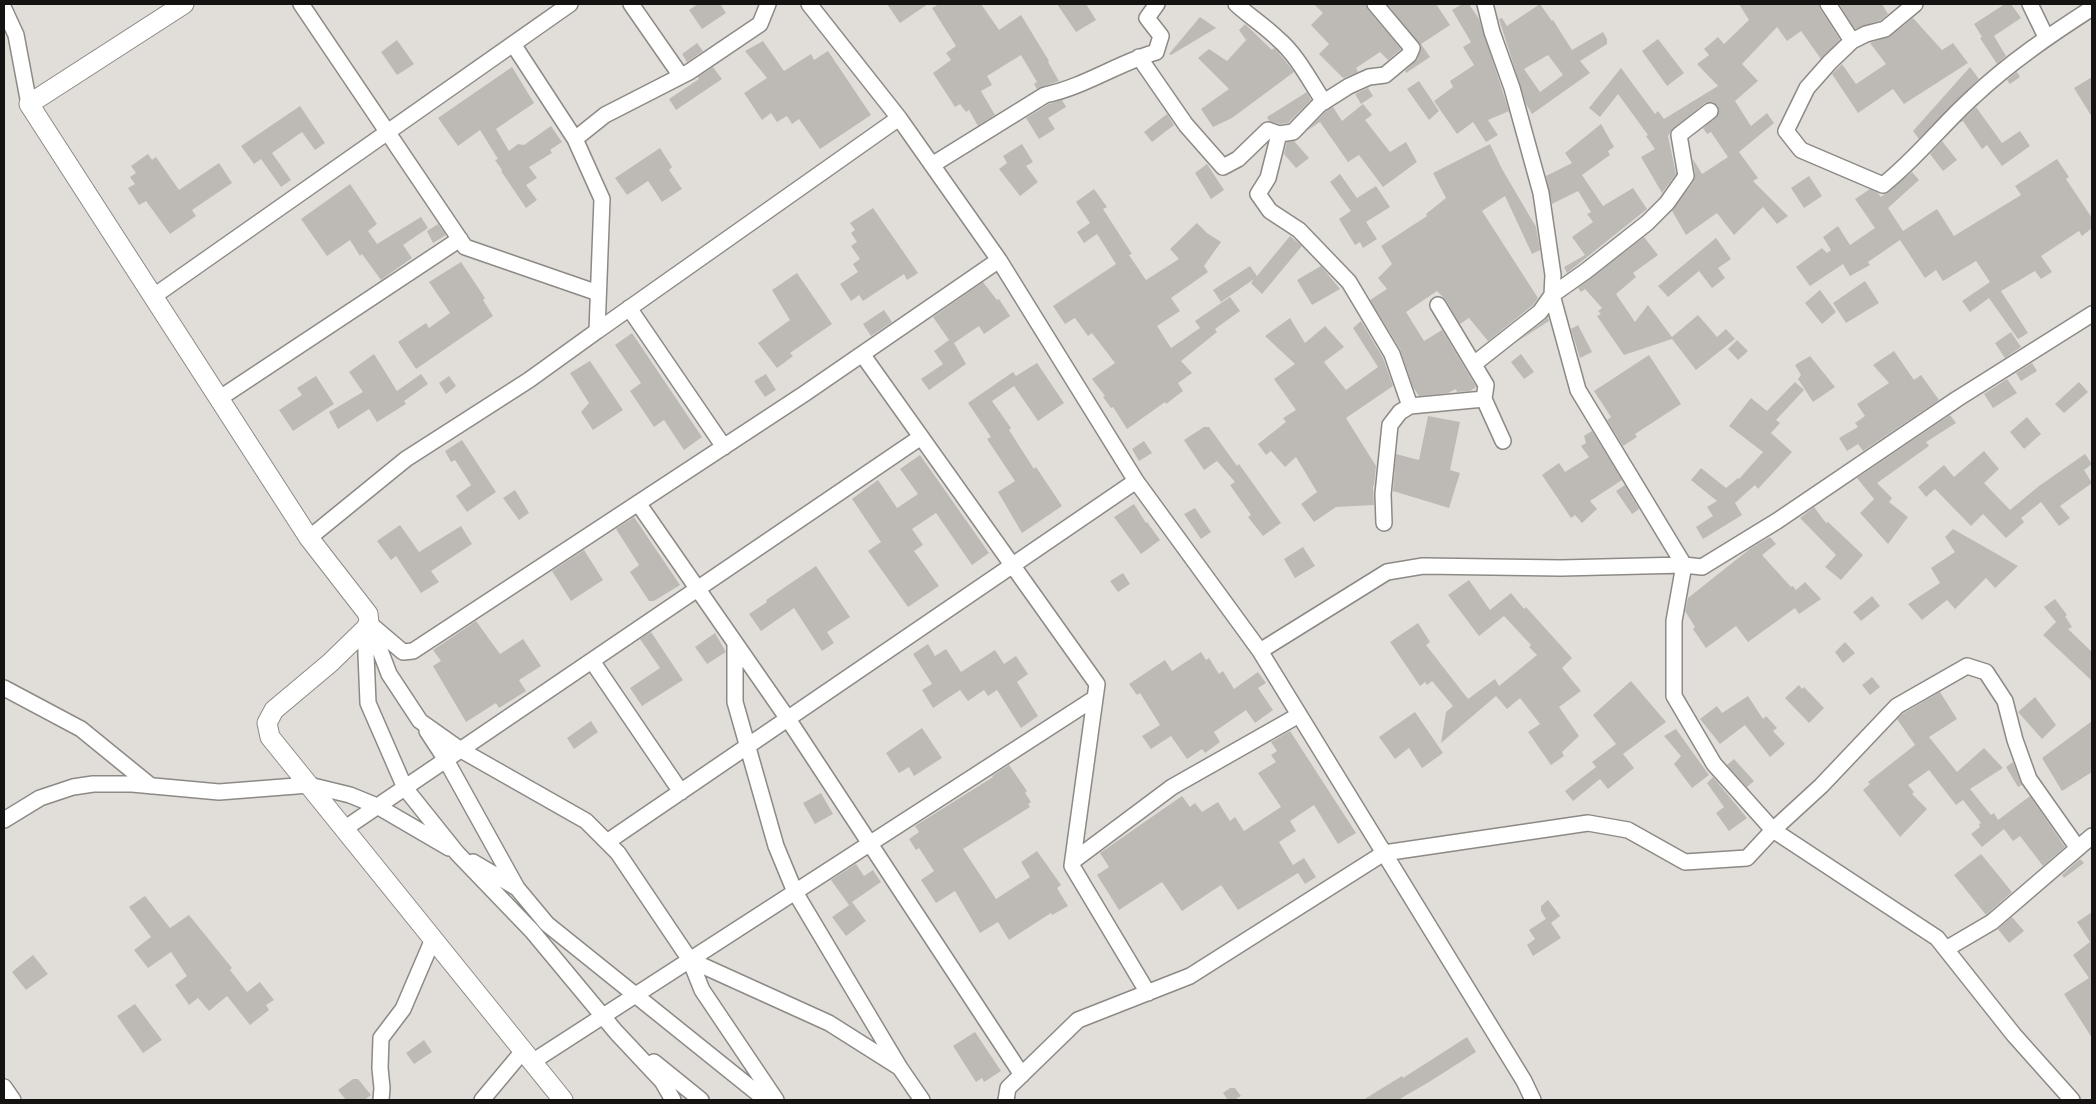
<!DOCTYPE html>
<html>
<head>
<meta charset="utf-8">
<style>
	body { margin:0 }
	#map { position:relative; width:2096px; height:1104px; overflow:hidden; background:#e1deda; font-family:"DejaVu Sans",sans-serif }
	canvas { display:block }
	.frame { position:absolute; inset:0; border:5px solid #151312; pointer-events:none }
</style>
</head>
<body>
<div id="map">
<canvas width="2096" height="1104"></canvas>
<div class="frame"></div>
</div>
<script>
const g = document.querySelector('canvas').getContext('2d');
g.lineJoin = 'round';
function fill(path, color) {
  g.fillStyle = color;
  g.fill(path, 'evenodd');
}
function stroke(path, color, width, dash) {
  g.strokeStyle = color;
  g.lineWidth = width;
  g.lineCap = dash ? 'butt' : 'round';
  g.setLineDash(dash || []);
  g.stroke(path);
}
fill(new Path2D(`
	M698,4H720L726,13L702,29L689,10Z
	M887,4H928L900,23Z
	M939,4H981L999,30L1021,15L1049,61L1048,62L1059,81L1037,89L1034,84L1037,82L1021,55L987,76L992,85L981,91L995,115L978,126L969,110L966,112L960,104L955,107L933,73L951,60L946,53L956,46L932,8Z
	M1057,4H1086L1096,20L1076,32Z
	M1314,4H1366L1368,10L1401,49L1388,60L1380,52L1356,68L1358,72L1343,78L1319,54L1329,44L1311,25L1323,13Z
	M1387,4H1436L1450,25L1421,44L1430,57L1406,73L1405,71L1417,59L1421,46Z
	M1462,4H1469L1479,19L1509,111L1488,120L1498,135L1486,142L1473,122L1457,134L1434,101L1453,87L1450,81L1474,65L1463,47L1471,42L1452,10Z
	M1540,4L1552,21L1553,20L1572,50L1603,32L1607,39V44L1580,61L1590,73L1532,114L1526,104L1499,19L1502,18L1507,26ZM1548,55L1563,75L1540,92L1524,69Z
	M1739,4H1819L1820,9L1840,40L1821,59L1801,31L1787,41L1777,27L1742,64L1758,81L1735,101L1751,126L1767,113L1774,123L1739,152L1758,178L1753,181L1788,216L1777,224L1763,207L1734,235L1717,213L1686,235L1672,211L1694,181L1695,174L1693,159L1702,174L1728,157L1711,132L1707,134L1703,128L1718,115V106L1713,102L1705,103L1671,131L1668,136L1676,174L1662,193L1641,157L1655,149L1646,136L1648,135L1618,94L1600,117L1589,108L1621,68L1655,114L1658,111L1664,119L1718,86L1697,64L1709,55L1704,49L1718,37L1724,44L1749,20Z
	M1839,4H1882L1888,14L1881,20L1855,29Z
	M2005,4H2011L2021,18L1994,36L2006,56L1997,64L1980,38L1982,37L1974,24Z
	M1200,17L1216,28L1171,55L1169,54Z
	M1913,18L1942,50L1953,43L1968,63L1904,104L1893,89L1858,113L1832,74L1842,64L1856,84L1886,64L1870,43L1891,36Z
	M1245,24L1272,50L1274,48L1278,52L1294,72L1232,118L1213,127L1201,109L1229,89L1198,58L1209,49L1227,61L1249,37L1246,40L1239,30Z
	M1658,39L1684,73L1667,86L1642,51Z
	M397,40L414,64L397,75L381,52Z
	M763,41L784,71L811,54L814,60L828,51L871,115L820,149L799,119L792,124L787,116L777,122L771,113L762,120L744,93L767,78L745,51Z
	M697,43L703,51L687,62L682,54Z
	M512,67L534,103L496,129L509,151L518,144L524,145L551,126L562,142L550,150L552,153L529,167L537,178L526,185L537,200L526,208L501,171L502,170L495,160L498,159L480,130L458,146L438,118Z
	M713,67L722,79L676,110L669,99L699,79L698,77Z
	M1970,67L1979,79L1919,139L1913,131Z
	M2017,72L2020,77L2010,84L2007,80Z
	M2092,77V117L2074,88Z
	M1419,81L1439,111L1429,120L1407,89Z
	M1368,88L1373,96L1361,104L1355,94Z
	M1307,92L1311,100L1288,123L1280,124L1269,121L1267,117Z
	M1062,100L1066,107L1048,118L1055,129L1039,139L1026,118L1049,104Z
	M1363,104L1372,115L1365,120L1390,152L1406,142L1417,162L1383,187L1359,155L1348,162L1320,122L1308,130L1325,112L1333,107L1342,121Z
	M300,106L325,143L315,150L302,132L272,153L291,180L281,187L261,159L254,164L241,146Z
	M1976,107L2002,143L2020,131L2030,146L2002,166L1987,145L1982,149L1963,121L1959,123Z
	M1167,114L1174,125L1152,142L1144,132Z
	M1601,124L1614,147L1608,151L1610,155L1582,175L1603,206L1633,188L1647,209L1567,273L1564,267L1585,255L1572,237L1593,222L1587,214L1591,212L1578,191L1552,204L1546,176L1572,163L1565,153Z
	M1294,141L1309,158L1296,168L1284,154L1287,142Z
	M1942,141L1957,160L1943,171L1930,154Z
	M1022,144L1033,162L1026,166L1038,182L1020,196L999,169L1007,163L1003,156Z
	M1490,144L1502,169L1536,227L1540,250L1532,254L1505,196L1482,211L1538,298L1533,305L1488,341L1469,318L1460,324L1446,300L1437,291L1406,312L1424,341L1442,330L1476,387L1470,391L1457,392L1456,389L1448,393L1419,396L1413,387L1400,349L1370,300L1387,289L1378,278L1392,264L1381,246L1427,216L1426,214L1446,198L1433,173Z
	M660,148L672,167L669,170L682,189L662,202L648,181L627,195L615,178Z
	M148,154L152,160L156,157L179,190L219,163L232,183L192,210L196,216L170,234L146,201L139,205L128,188L135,184L130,177L136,173L131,166Z
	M2057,159L2069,177L2066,179L2092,218V228L2082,236L2079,231L2041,256L2052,272L2041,279L2035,271L2001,291L2028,333L2018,339L1989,298L1970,312L1962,301L1990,282L1976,261L1943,281L1936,270L1925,278L1900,240L1868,262L1870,265L1850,276L1843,264L1810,286L1796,267L1822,248L1827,253L1831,250L1823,237L1838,226L1850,245L1875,228L1855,199L1870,189L1878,193L1881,197L1912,172L1919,180L1888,208L1903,231L1937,209L1954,236L2021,195L2015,186Z
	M1207,164L1224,190L1211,199L1195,173Z
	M1340,174L1357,198L1376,186L1390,207L1366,222L1377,239L1363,248L1360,242L1355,245L1339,219L1351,211L1330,182Z
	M1809,176L1822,196L1804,208L1791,188Z
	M350,184L377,224L368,231L377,244L421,217L428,228L403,245L412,258L381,280L362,254L360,256L350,240L327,256L301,219Z
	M1094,189L1107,207L1103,209L1132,254L1129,255L1146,280L1179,259L1170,249L1197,223L1207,233L1221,242L1204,266L1208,272L1171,298L1180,311L1157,326L1171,348L1200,328L1195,321L1230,297L1240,311L1215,329L1217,332L1181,361L1192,373L1178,383L1183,391L1166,404L1165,402L1127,429L1113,407L1111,408L1103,397L1105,396L1092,379L1115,363L1092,333L1088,336L1075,318L1065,324L1053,306L1116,264L1097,234L1084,243L1077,232L1090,223L1076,202Z
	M873,208L918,273L907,280L904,274L863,301L859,295L851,301L840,284L858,272L853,264L860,259L851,246L857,242L851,233L855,230L850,223Z
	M438,224L446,235L433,243L427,231Z
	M1290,236L1302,246L1262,294L1251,283L1254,279L1221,302L1213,290L1250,266L1257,276Z
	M1644,237L1658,255L1633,273L1636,277L1616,294L1635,322L1648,305L1672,337L1698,315L1717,337L1726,329L1735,339L1696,370L1672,339L1624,355L1597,316L1601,314L1598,311L1602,308L1585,289L1581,292L1578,288Z
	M1716,238L1731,259L1718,268L1725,278L1712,288L1699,271L1668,297L1658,286Z
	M461,262L485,298L483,300L493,316L416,369L398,342L426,323L429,328L450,313L429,282Z
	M1321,266L1340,289L1312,305L1297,280Z
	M797,273L832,324L790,353L793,356L777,368L758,343L790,320L772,290Z
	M1865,281L1879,303L1846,323L1833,303Z
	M983,282L997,300L999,299L1010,316L984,334L979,326L954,343L966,364L929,390L921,379L943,364L934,351L949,340L933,317Z
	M1820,290L1836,312L1822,324L1805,303Z
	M884,310L892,322L871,336L863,324Z
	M1548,317L1549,321L1518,341L1546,319Z
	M1290,318L1305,343L1325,326L1344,347L1324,362L1346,390L1378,367L1353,328L1361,321L1383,358L1393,386L1346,418L1376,466L1374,486H1373L1374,505L1336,507L1314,522L1301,504L1317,492L1296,457L1285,467L1271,451L1266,455L1258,444L1286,422L1283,418L1296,410L1274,379L1295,364L1265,336Z
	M1578,325L1592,352L1580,358L1571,329Z
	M2011,332L2021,347L2005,358L1995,343Z
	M632,333L702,437L684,450L664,420L654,427L630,391L641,383L615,345Z
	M1737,340L1748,351L1738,360L1728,349Z
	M1894,351L1914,380L1921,375L1939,400L1863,451L1858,444L1847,451L1839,438L1858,427L1855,423L1865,416L1857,404L1889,383L1873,365Z
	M374,354L397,391L421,374L428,384L404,401L406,404L377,422L369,409L338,429L329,412L363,392L349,372Z
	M1521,354L1534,372L1524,379L1511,362Z
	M1649,355L1681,404L1635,434L1637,437L1623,446L1607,420L1611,417L1594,391Z
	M1810,356L1835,387L1813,402L1798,379L1801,375L1795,365Z
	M590,361L623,410L593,430L581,412L589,403L570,373Z
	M1037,363L1064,403L1038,421L1014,386L992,401L1011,428L1009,430L1034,469L1036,467L1062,506L1022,533L998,492L1015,481L987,439L991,437L968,403L1013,372L1016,376Z
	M2032,363L2037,371L2021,381L2016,373Z
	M766,374L776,390L765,397L754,381Z
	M316,376L334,404L293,431L279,410L302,395L297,388Z
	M449,376L456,386L446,394L439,383Z
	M2007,379L2017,393L1993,408L1984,394Z
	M1795,382L1804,390L1776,420L1780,423L1771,433L1792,452L1758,489L1755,485L1735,503L1742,515L1703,539L1696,527L1713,516L1707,507L1717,501L1691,480L1701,468L1726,488L1738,478L1739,479L1763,452L1729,426L1751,398L1767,411Z
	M2079,382L2088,392L2064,413L2055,404Z
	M1950,415L1956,423L1926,442L1929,446L1877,483L1892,498L1889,502L1908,517L1888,544L1860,513L1874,499L1857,478Z
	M1428,416L1460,422L1450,470L1460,473L1449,508L1393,491L1396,454L1419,460Z
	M2027,417L2041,434L2024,449L2010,432Z
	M1204,427H1209L1237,466L1239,464L1281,523L1263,536L1248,517L1251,515L1230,485L1235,482L1217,461L1204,470L1184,440Z
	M1592,431L1622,480L1590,501L1597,509L1582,523L1575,515L1571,518L1542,475L1559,463L1565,472L1589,457L1581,446L1586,443L1584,436Z
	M462,440L496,492L467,512L456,496L471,485L455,460L451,462L445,451Z
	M1144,441L1152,453L1139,461L1132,449Z
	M1984,451L1999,469L1984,483L2010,510L2039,486L2085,454L2092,464L2084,470L2092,483L2060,506L2070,518L2059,526L2041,502L2021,518L2024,522L2006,538L1983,514L1971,526L1935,489L1926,497L1918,487L1944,465L1954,477Z
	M920,455L989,553L972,565L936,513L912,529L923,545L914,551L939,586L908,607L868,551L881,542L852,499L878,480L897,508L918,494L900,469Z
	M1625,485L1639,509L1632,514L1616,491Z
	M515,490L529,513L519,520L503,498Z
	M1134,504L1146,523L1147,522L1160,540L1141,554L1114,517Z
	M1814,507L1826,523L1828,522L1863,555L1841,580L1825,567L1836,555L1800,518Z
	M1195,508L1211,532L1201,539L1184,514Z
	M634,517L680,585L654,601H649L630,572L639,565L616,529Z
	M400,525L419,552L461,526L472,544L431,571L439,582L421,593L396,556L391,560L377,541Z
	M1953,529L2018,566L1995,588L1986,578L1955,609L1947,600L1922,620L1908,604L1940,583L1931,568L1955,552L1945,537Z
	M1770,537L1776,544L1762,555L1791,587L1793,586L1796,590L1805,582L1821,599L1799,614L1795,608L1748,642L1736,626L1706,648L1693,629L1695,627L1685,611L1688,598L1751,548Z
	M1303,547L1315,566L1295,578L1284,559Z
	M584,550L603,580L571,601L552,571Z
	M816,566L850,617L827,632L834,643L822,651L794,608L761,631L749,614L767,602L766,600Z
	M1123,573L1130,584L1118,592L1110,581Z
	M1469,580L1490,610L1511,593L1524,609L1526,607L1572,658L1562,668L1581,691L1559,707L1579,736L1562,752L1564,756L1551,765L1528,732L1540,724L1520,698L1507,709L1496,696L1441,743L1446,712L1453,706L1432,681L1427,685L1425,682L1420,686L1390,642L1418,623L1430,642L1426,645L1468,699L1495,679L1499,686L1537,655L1529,647L1531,645L1504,616L1479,636L1448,595Z
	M1872,596L1880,606L1861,621L1853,612Z
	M2055,599L2067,615L2065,616L2072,627L2068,629L2092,652V681L2043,635L2056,622L2044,607Z
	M476,621L500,654L523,639L541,666L519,680L526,691L499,708L496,703L466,722L433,666L441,661L433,650Z
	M651,632L683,680L642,706L630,688L660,668L640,639Z
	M715,633L726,652L707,664L695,647Z
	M1845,642L1855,653L1843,663L1835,652Z
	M928,644L935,656L946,649L961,672L995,650L1004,664L1016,656L1028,674L1017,682L1038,716L1021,728L997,690L988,696L984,690L968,701L960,690L933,708L922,690L932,684L913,654Z
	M1201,652L1206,660L1209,658L1219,674L1223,671L1234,689L1258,672L1266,683L1258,688L1273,710L1255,723L1246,710L1214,732L1220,742L1205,753L1202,749L1187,759L1171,736L1151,749L1142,736L1160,725L1140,693L1137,695L1129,684L1165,660L1172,671Z
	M1872,677L1880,687L1870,695L1862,685Z
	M1631,681L1666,722L1623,754L1634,768L1608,789L1600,779L1573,801L1565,791L1596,767L1592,762L1616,744L1593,715Z
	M1799,685L1802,689L1804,687L1824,708L1809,723L1785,698Z
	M1940,692L1957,719L1929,737L1957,772L1984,748L2003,768L1970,789L1991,815L1994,813L1998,820L2030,796L2065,847L2043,866L2020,836L2013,841L2004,829L1982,847L1971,834L1980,827L1979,824L1981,823L1963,800L1956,805L1929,770L1908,785L1914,792L1912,794L1927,809L1900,837L1863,790L1870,784L1868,782L1915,745L1897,719L1902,714Z
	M1748,696L1763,719L1766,716L1777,728L1773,731L1785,744L1770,757L1745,725L1720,744L1700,719L1717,706L1722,713Z
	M2035,697L2056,725L2042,739L2018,712Z
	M1415,712L1443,753L1422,768L1409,748L1395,759L1379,737Z
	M591,721L598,732L574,749L567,738Z
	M2092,721V772L2062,791L2042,758Z
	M922,728L942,758L914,776L909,767L899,773L886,753Z
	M1676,729L1709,775L1692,788L1674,764L1681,756L1664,736Z
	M1290,731L1356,833L1338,844L1314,805L1290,821L1296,831L1279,842L1293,865L1304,858L1316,877L1305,884L1298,873L1238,910L1221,885L1182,911L1162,882L1119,910L1097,875L1109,867L1100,853L1182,796L1190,807L1195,803L1202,812L1218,802L1230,821L1235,817L1244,831L1281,807L1258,773L1276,762L1271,755L1277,751L1271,742Z
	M1734,759L1754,781L1747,787L1727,765Z
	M2013,762L2022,785L2018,787L2006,767Z
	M1009,765L1027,791L1025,793L1031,802L1028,804L1030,807L963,849L996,899L1030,877L1021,862L1037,851L1061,885L1057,888L1068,906L1052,915L1051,913L1009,940L998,922L980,933L955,891L936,903L921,880L934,871L919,848L916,850L909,839L919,832L915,826L993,777L992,776Z
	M1713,777L1747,818L1729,831L1716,813L1724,807L1707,783Z
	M821,793L833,814L815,824L803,803Z
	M1981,854L2012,892L1986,915L1954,875Z
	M2080,859L2084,863L2064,878L2062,875Z
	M856,864L864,876L873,870L881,882L852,902L866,921L846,936L832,917L852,903L849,905L831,880Z
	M145,896L170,928L189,915L232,968L230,970L247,992L260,982L274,1000L266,1005L269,1010L250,1025L227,996L209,1011L198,998L189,1005L175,985L187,976L171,952L148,968L134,950L151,937L129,907Z
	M1548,900L1560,916L1551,923L1561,938L1533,956L1527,945L1535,939L1529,930L1546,919L1541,911V906Z
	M2092,912V1038L2064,994L2089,978L2073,955L2090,942L2077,922Z
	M2012,917L2024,931L2009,943L1998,929Z
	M33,955L48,974L26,990L12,972Z
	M135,1004L162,1040L143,1053L117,1016Z
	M975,1032L1001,1071L984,1082L982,1078L976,1082L953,1046Z
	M1467,1037L1476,1052L1429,1082L1398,1100H1363L1402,1076L1403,1078Z
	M424,1040L432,1052L414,1064L406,1053Z
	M353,1079H358L371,1095L364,1100H346L338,1090Z
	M1230,1088H1235L1241,1096L1234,1100H1228L1223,1093Z`), '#bdbab5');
const minor = new Path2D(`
	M301,4L465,247L598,293
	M631,4L681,76
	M809,4L899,118L999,260L1136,481L1260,651L1524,1081L1533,1100
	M1236,4C1249,16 1265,26 1278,39C1297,55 1310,81 1324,102
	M1485,4L1492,32L1512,88L1541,193L1553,275L1552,295L1578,390L1684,565L1674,621V696L1714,764L1773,830L1937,938L2014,1035L2072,1100
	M1828,4L1852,41
	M1915,4L1885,29L1866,34L1852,41L1830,62L1807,88L1786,131L1801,150L1883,185C1916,159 1942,125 1973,97C2009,63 2050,35 2092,8
	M2030,4L2046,37
	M4,9L16,35L29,104
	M513,44L575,139
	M1139,57L1186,125L1223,167L1238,159L1268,130L1279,134L1293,132L1319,105L1349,86L1369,77L1385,75L1409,55L1412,48L1375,4
	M1279,134L1268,178L1258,194L1270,211L1299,230L1349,282L1392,354L1410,406L1400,412L1390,425L1383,494L1384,523
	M932,165L1045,95C1084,87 1118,63 1156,52L1161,36L1147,18L1157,4
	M154,296L570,4
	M1438,305L1486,385L1484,399
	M629,308L724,447
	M597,331L899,118
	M862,354L1097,684L1072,866L1148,993
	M1474,364L1540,312L1552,295L1586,271L1647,223L1667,203L1686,176L1679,135L1710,111
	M220,398L460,239
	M1410,406L1484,399L1503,441
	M638,503L788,719L1022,1075
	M309,538L406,459L529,380L597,331L602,199L575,139L605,115L689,72L760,24L768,4
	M369,623L403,652L413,651L804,394L999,260
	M365,629L368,703L405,788L457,853L532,931L616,1032L662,1081L673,1100
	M372,629L389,674L420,721L461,750L586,821L618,853L690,960L702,990L776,1100
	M735,643V702L776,846L795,892L900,1068L922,1100
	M1260,651L1387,572L1423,566L1561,568L1684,565L1702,567L1777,521L1957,399L2092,314
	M592,661L681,792
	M4,688L81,729L151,786
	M427,731L446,760L517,888L547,924L766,1100
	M4,820L40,798L73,787L93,784H132L219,792L309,785L350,795L377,806L449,848
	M344,829L921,437
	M607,842L1136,481
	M1073,861L1172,787L1299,715
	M473,862L517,888
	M1946,949L1992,922L2092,836
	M690,960L829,1023L897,1066
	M532,1062L1095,698
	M654,1062L701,1100
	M4,1087L13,1100
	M381,1100L382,1088L380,1068L381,1038L403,1009L433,939
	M482,1100L523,1051
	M1006,1100L1008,1088L1078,1020L1190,976L1384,853L1588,823L1628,830L1685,862L1747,858L1773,830L1821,786L1897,706L1967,666L1986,672L2005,701L2015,740L2029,779L2077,847`);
const tertiary = new Path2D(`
	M184,4L29,104L309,538L368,614L369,623L365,629L330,663L274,710L267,723L270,737L563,1100`);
stroke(minor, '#8d8a86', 18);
stroke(tertiary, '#8d8a86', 21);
stroke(minor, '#fff', 15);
stroke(tertiary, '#fff', 19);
</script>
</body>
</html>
